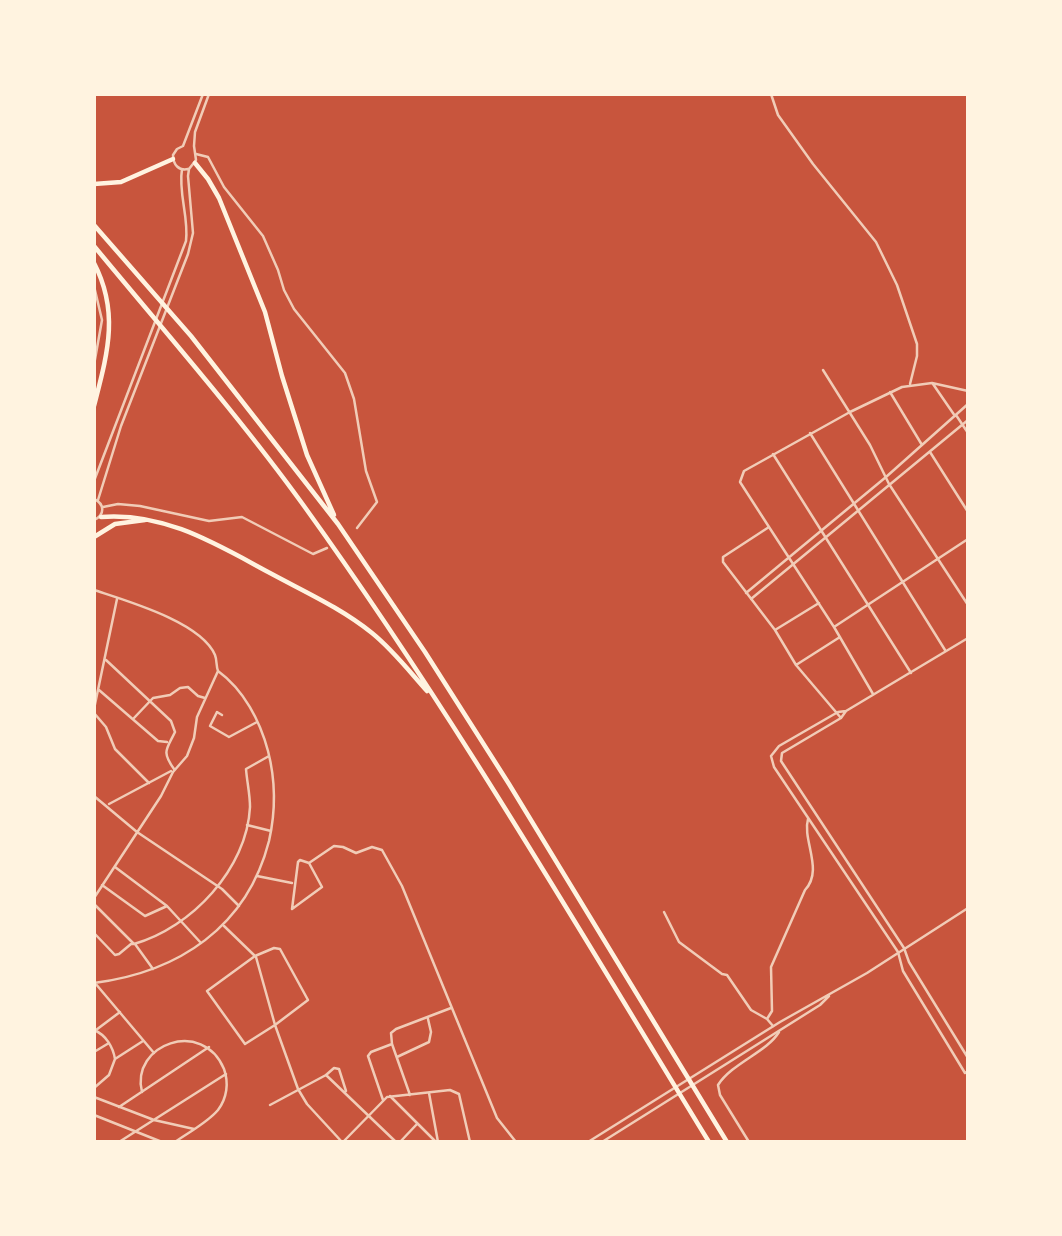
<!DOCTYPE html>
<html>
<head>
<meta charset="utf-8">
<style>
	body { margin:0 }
	#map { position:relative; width:1062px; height:1236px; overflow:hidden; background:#c8553d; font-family:"Playfair Display",serif }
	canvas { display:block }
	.frame { position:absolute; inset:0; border:96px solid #fff3e0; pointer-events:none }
</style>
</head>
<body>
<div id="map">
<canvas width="1062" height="1236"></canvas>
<div class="frame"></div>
</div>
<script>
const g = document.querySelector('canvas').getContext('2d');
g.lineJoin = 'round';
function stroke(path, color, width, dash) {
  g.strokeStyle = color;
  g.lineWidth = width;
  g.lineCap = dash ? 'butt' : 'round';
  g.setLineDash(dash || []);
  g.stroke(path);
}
stroke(new Path2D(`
	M771,94L778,115L813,164L876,242L897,285L917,344V356L910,384
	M196,154L208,157L224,187L263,236L278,270L284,290L294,309L345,373L354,399L366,471L377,502L357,528
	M94,286L102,320L94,365
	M823,370L870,445L889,484L968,605
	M933,384L955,416
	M890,392L922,445
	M956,415L968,433
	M810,433L945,650
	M930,452L968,512
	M773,454L911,673
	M103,507L118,504L140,506L209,521L242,517L313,554L327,548
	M769,527L740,482L744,471L850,412L902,387L932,383L968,391
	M94,590C127,601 201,622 215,655C217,660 216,666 218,671C244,690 260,721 268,751C276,782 276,810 269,841C247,927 179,972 94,983
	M746,593L886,477L968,404
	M751,599L968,420
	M834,627L968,539
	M775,630L819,603
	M968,638L846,711L838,712L779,746L771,756L774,767L898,952L903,971L965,1073L968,1071
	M106,660L171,721L175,732C167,749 161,751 174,769
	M796,665L840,637
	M99,690L158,741L167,742
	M94,709L117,599
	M846,711L841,718L782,753L781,761L904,948L909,962L968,1058
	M94,713L106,727L115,749L149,783
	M222,715L217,712L210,726L229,737L257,722
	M134,718L153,698L170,695L180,688L188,687L198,696L205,698
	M841,718L796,665L775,630L723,562V557L769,527L834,627L873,694
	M94,796L137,832L222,889L239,906
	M109,804L171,771
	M247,825L271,831
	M300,860L309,863L322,887L292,909L298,862Z
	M309,863L334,846L343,847L356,853L372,847L382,850L402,886L497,1118L516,1142
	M115,867L167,906L201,943
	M257,876L292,883
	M102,885L145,916L167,906
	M94,898L161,796L173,772L187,756L194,738L197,717L218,671
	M94,904L134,944C191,928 247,869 250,807C250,794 247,782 246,769L269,756
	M664,912L679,942L722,974L727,975L751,1010L767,1019L773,1026
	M224,926L256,957L275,1025L298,1089L307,1104L342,1142
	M94,933L115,955L119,954L131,944H135L153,969
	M274,948L280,949L308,1000L275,1025L245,1044L207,991L255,956Z
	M95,983L154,1053
	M767,1019L772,1011L771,967L805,890C824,870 802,840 808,819
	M94,1030C106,1035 113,1047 115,1059L109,1075L94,1088
	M96,1030L120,1012
	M94,1052L109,1043
	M397,1057L429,1042L431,1032L428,1019
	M115,1059L143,1041
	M326,1075L334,1068L339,1069L346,1091
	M142,1092C130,1044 203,1018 224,1069C229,1083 227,1098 218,1110C207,1123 189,1132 175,1142
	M429,1093L438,1142
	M410,1095L392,1044L391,1033L396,1029L451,1008
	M390,1096L436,1142
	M94,1097L154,1120L194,1129
	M383,1100L368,1056L371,1052L392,1044
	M270,1105L326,1075L396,1142
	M119,1107L209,1047
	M94,1115L162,1142
	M119,1142L226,1074
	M343,1142L387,1097L450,1090L459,1094L470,1142
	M400,1142L417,1124
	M749,1142L720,1095L718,1085C732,1063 767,1052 779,1032`), '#f1ccb7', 2.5);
stroke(new Path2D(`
	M188,169C179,171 173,165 173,155L177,149L183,146L203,94
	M94,481L186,241C189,217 178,193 182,169
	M94,499C105,504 105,515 94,520
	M98,500L121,426L188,254L193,233L188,176L189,169L196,160L194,146L195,132L209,94
	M588,1142L780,1022L867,973L968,908
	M602,1142L820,1005L829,996`), '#f1ccb7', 2.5);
stroke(new Path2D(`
	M195,163L208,179L219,198L265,312L282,376L307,455L334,515
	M94,184L121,182L173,159
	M94,225L191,336L338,524L425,652L509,784L727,1142
	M94,246C165,332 239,416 304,506C451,710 578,928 709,1142
	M94,263C120,313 107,355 94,406
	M101,517C165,512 216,544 270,573C305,592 341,608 372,633C393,650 409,671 427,691
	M94,537L115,524L145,520`), '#fff3e0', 4.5);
</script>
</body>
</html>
